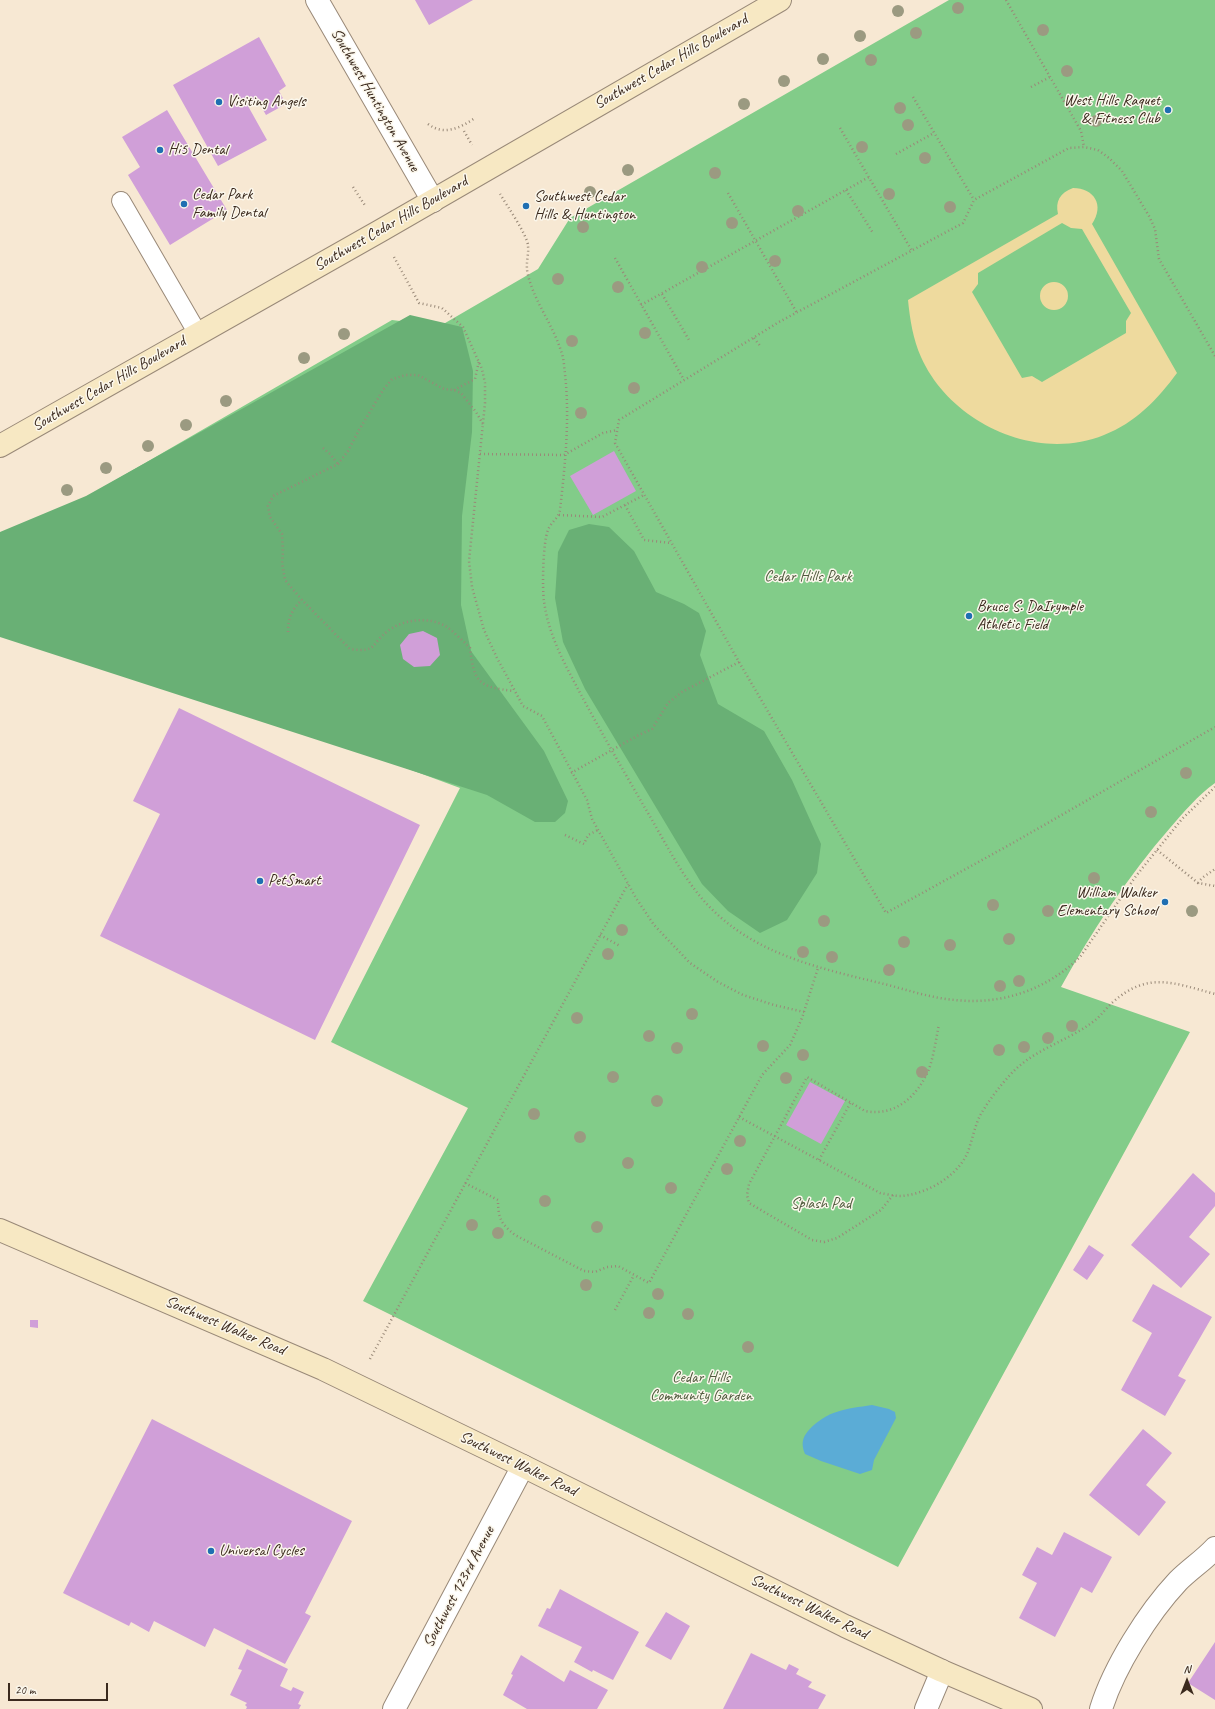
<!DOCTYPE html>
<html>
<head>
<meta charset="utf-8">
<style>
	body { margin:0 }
	#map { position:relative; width:1215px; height:1709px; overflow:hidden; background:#f7e8d3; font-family:Caveat,sans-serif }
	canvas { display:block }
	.north { position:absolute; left:1167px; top:1661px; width:40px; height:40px; -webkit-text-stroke:3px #fbf7ec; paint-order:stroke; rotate:0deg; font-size:11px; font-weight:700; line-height:16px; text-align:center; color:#3b2a1e }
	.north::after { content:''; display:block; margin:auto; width:14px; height:18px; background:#3b2a1e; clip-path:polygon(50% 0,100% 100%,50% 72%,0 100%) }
	.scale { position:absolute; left:8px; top:1683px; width:100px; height:18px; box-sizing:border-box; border:2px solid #3b2a1e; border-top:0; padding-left:5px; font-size:12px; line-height:14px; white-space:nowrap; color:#3b2a1e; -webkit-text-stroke:3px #fbf7ec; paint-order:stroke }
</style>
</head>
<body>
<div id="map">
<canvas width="1215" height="1709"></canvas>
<div class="north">N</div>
<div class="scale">20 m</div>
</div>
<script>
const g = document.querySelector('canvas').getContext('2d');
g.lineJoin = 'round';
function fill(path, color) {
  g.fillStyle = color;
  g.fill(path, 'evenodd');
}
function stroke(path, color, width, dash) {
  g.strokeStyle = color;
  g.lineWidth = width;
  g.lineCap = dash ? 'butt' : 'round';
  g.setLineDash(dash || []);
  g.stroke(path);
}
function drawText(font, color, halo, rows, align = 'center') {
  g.font = font + ' Caveat,sans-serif';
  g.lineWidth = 3;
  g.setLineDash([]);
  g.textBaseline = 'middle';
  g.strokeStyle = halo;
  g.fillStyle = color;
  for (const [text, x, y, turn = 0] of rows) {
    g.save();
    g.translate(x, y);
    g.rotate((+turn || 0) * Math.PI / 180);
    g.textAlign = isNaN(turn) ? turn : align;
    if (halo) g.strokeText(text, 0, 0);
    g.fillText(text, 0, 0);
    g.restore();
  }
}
fill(new Path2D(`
	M949,0H1215V783C1198,795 1183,813 1170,828C1128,876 1092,931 1061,987L1190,1032L898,1567L363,1301L468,1108L331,1042L460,788L0,618V547L392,320L440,326L538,269L570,218Z`), '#82cc89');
fill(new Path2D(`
	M410,315L462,327L473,371L472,432L462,516L461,605L471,651L544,751L568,801L565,813L555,822H535L487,795L0,637V532L86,496Z
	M589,524L609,527L634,551L656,592L684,604L699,613L706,631L700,655L718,704L764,731L792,780L821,844L817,873L787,920L760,933L728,911L702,884L585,689L563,642L555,598L558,552L569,530Z`), '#69b075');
fill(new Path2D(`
	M1073,188C1094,188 1105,205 1092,224L1177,373C1158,399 1135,423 1104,435C1035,463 950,422 921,357C913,339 910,320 908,300L1058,214C1055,201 1060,193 1073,188ZM1062,223L1071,228L1082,229L1131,313L1126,321V333L1042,382L1032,376L1022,378L972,292L978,284V273Z
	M1040 296a14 14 0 1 1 28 0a14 14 0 1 1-28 0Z`), '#eeda9e');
fill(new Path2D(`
	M872,1405L889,1409L895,1412L896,1418L874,1460L872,1470L860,1474L821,1461L805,1454C801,1445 802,1438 808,1431C827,1410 846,1409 872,1405Z`), '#5bacd6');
fill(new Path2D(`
	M415,0H473L429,25Z
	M259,37L286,86L279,91L286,104L266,115L258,101L248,106L267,140L218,166L173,85Z
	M167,110L227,210L170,245L128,175L140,167L122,137Z
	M614,451L636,491L593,515L570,476Z
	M423,631L437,638L440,655L430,666L414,667L403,659L400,645L409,634Z
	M179,708L420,825L315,1040L100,936L160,814L133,801Z
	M810,1082L845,1101L821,1144L786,1125Z
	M1193,1173L1215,1193V1206L1189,1237L1210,1254L1181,1288L1131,1245Z
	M1089,1245L1104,1255L1087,1280L1073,1270Z
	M1153,1284L1212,1317L1178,1376L1186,1380L1165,1416L1121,1390L1152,1333L1132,1321Z
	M30,1320H38V1328L30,1327Z
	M152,1419L352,1521L305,1613L311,1616L285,1664L214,1628L205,1647L154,1621L149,1632L131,1622L129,1626L63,1593Z
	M1143,1429L1172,1453L1146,1485L1166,1502L1139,1536L1089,1495Z
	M1064,1532L1112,1557L1092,1593L1081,1587L1055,1637L1019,1618L1037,1583L1022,1575L1037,1547L1052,1555Z
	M560,1589L639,1632L613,1680L593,1670L592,1672L574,1662L582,1647L538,1626L547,1608L550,1609Z
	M666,1612L690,1626L671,1660L645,1646Z
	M1215,1642V1700L1188,1683Z
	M247,1649L288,1669L280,1686L291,1691L293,1687L304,1692L298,1704L301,1705L299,1709H246L247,1707L245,1705L247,1703L230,1695L242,1670L238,1669Z
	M751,1653L786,1670L789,1664L799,1669L796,1674L812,1682L808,1687L826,1695L818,1709H723Z
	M521,1655L564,1682L570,1670L608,1690L597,1709H527L503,1695L513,1675L511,1674Z`), '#d09fd8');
const service = new Path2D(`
	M121,201L198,334`);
const minor = new Path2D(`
	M317,0L433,201
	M394,1709L523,1466
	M926,1709L942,1671
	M1101,1709C1114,1667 1148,1613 1178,1581C1190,1569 1204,1560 1215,1548`);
const secondary = new Path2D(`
	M0,446L380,231L780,0
	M0,1230L323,1369L523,1466L845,1626L942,1671L1031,1709`);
stroke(service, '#998978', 20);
stroke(minor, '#998978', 24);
stroke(secondary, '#998978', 24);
stroke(new Path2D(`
	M1006,0L1081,131L1084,147
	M1031,87L1050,77
	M913,97L974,200
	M428,124C444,136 460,128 475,118
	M840,128L912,251
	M464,131L472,145
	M896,154L934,133
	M353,187L366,207
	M846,190L873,233
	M728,193L797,313
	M500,194C506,204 528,236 528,246C529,256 525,264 528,275C534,301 553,325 561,351C564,358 564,367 565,374C570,419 565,466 560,510C558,519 551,522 548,530C543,542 542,588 544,601C548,633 563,661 578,689C599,729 622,768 645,808C666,843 687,888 718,915C763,956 823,969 880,983C905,989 930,998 955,1000C1002,1005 1046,990 1080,957L1136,876L1182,819L1215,787
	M394,257L419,303L442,308L463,327L482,369L485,383V403L469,561L472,587L484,630L497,658L523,706L542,716L587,800L592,819L636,898L654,925L690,963L718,982L743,995L774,1005L804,1012
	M615,258L684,380
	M662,294L689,340
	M641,305L869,177
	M754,338L761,347
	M1215,356L1159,259L1155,229L1149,216L1122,171L1109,158L1098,150L1084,147L1069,148L974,200L963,223L779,322L619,420L615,443L739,662L886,913L1011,844L1215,727
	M454,390L475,379L479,361
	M483,424L476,412L461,393L454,390L444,389L418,375H406L392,379L383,390L359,430L348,451L338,464L273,496L268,506L270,517L282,534L283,552L282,563L285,580L302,600L350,649C378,653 370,644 388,631C403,619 430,616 447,627C455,633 463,641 470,648C474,683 479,687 514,691
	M323,448L330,454L338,464
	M480,454L564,455L603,433L617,430
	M625,505L644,540L671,543
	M559,515L602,517L644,495
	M288,632C288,618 292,609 302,600
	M571,773L637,736L652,729L668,703L682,692L739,662
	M565,835L584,844L588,835L598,830
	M1157,850L1198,883L1215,886
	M1198,883L1202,878L1215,869
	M600,935L620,946
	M739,1117L880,1193C886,1194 894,1196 901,1196C927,1194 956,1177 967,1154C972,1142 975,1124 981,1114C989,1100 1000,1086 1010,1075C1033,1049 1067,1042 1094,1021C1101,1016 1106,1008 1113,1002C1148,971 1174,983 1215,994
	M819,1160L851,1102
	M465,1183L498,1200C498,1218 501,1224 515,1235L584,1271L595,1272L607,1267L618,1266L649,1283L762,1075L790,1045L802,1018L818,968
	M893,1195L881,1210L837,1238L824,1242L812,1240L749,1203L747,1195L749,1184L807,1077L865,1111C895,1117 918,1096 929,1069C934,1055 936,1039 939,1024
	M615,1310L634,1275
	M370,1359L628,884`), '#998978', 2.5, [1, 3]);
stroke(service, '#fff', 18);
stroke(minor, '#fff', 22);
stroke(secondary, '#f7e8c3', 22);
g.fillStyle = '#9b9a81';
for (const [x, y] of [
	[958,8],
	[898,11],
	[1043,30],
	[916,33],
	[860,36],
	[823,59],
	[871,60],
	[1067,71],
	[784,81],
	[744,104],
	[900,108],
	[1096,121],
	[908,125],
	[862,147],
	[925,158],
	[628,170],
	[715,173],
	[590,192],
	[889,194],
	[950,207],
	[798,211],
	[732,223],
	[583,227],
	[775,261],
	[702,267],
	[558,279],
	[618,287],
	[645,333],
	[344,334],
	[572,341],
	[304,358],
	[634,388],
	[226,401],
	[581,413],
	[186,425],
	[148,446],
	[106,468],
	[67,490],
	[1186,773],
	[1151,812],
	[1094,878],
	[993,905],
	[1048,911],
	[1192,911],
	[824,921],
	[622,930],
	[1009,939],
	[904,942],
	[950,945],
	[803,952],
	[608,954],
	[832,957],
	[889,970],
	[1019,981],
	[1000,986],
	[692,1014],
	[577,1018],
	[1072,1026],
	[649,1036],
	[1048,1038],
	[763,1046],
	[1024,1047],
	[677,1048],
	[999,1050],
	[803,1055],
	[922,1072],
	[613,1077],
	[786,1078],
	[657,1101],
	[534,1114],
	[580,1137],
	[740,1141],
	[628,1163],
	[727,1169],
	[671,1188],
	[545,1201],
	[472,1225],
	[597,1227],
	[498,1233],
	[586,1285],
	[658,1294],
	[649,1313],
	[688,1314],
	[748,1347]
]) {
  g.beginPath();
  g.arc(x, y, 6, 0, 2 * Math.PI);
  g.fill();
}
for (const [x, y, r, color] of [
	[219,102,4,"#1f6fb2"],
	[1168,110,4,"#1f6fb2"],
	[160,150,4,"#1f6fb2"],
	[184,204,4,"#1f6fb2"],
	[526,206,4,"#1f6fb2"],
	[969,616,4,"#1f6fb2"],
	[260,881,4,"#1f6fb2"],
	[1165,902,4,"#1f6fb2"],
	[211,1551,4,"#1f6fb2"]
]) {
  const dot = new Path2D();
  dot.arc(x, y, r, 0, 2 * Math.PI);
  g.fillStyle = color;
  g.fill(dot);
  stroke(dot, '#fbf7ec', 1.5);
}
drawText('16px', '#3b2a1e', '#fbf7ec', [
	["Southwest Cedar Hills Boulevard",671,62,-30],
	["Southwest Huntington Avenue",375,100,60],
	["Southwest Cedar Hills Boulevard",391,224,-30],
	["Southwest Cedar Hills Boulevard",109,384,-30],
	["Southwest Walker Road",225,1326,23],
	["Southwest Walker Road",518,1464,26],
	["Southwest 123rd Avenue",459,1587,-62],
	["Southwest Walker Road",809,1607,26]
]);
drawText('16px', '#3b2a1e', '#fbf7ec', [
	["West Hills Raquet",1160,101,"right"],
	["& Fitness Club",1160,119,"right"],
	["Visiting Angels",227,102],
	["Hi5 Dental",168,150],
	["Cedar Park",192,195],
	["Family Dental",192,213],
	["Southwest Cedar",534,197],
	["Hills & Huntington",534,215],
	["Bruce S. DaIrymple",977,607],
	["Athletic Field",977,625],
	["PetSmart",268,881],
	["William Walker",1157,893,"right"],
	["Elementary School",1157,911,"right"],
	["Universal Cycles",219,1551]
], 'left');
drawText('16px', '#505b3e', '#fbf7ec', [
	["Cedar Hills Park",808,577],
	["Splash Pad",821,1204],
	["Cedar Hills",701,1378],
	["Community Garden",701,1396]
]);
</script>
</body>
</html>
